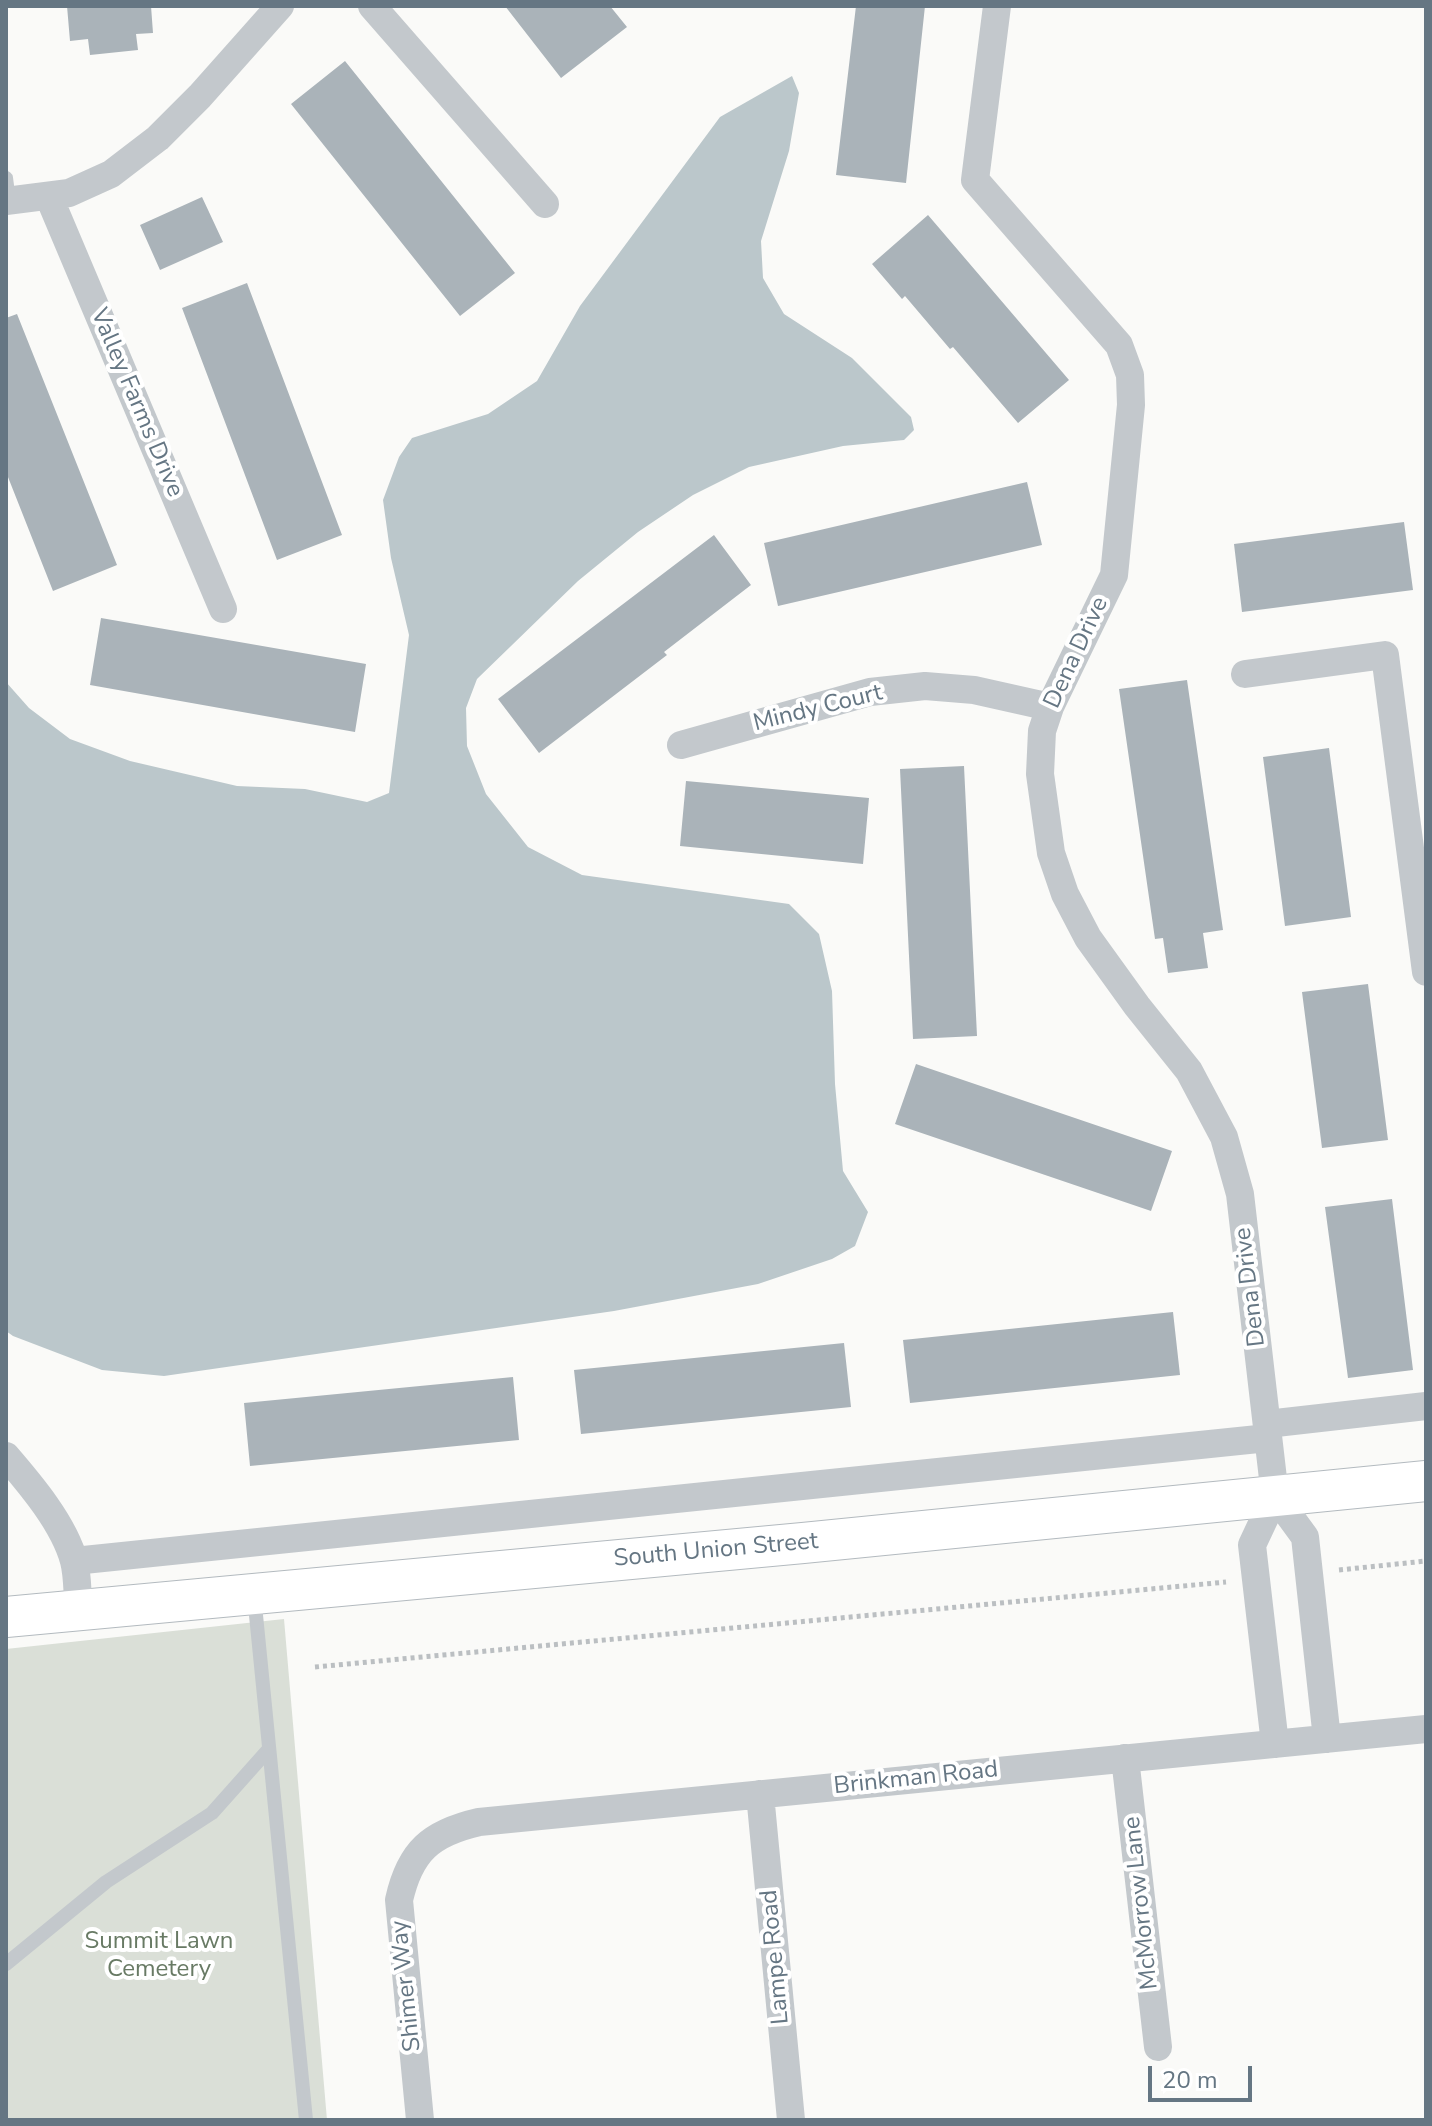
<!DOCTYPE html>
<html>
<head>
<meta charset="utf-8">
<style>
	body { margin:0 }
	#map { position:relative; width:1432px; height:2126px; overflow:hidden; background:#fafaf8; font-family:"Nunito Sans",sans-serif }
	canvas { display:block }
	.frame { position:absolute; inset:0; border:8px solid #657683; pointer-events:none }
	.scale { position:absolute; left:1148px; top:2066px; width:104px; height:36px; box-sizing:border-box; border:4px solid #657683; border-top:0; padding-left:10px; font-size:24px; line-height:28px; white-space:nowrap; color:#657683; -webkit-text-stroke:6px #fff; paint-order:stroke }
</style>
</head>
<body>
<div id="map">
<canvas width="1432" height="2126"></canvas>
<div class="frame"></div>
<div class="scale">20 m</div>
</div>
<script>
const g = document.querySelector('canvas').getContext('2d');
g.lineJoin = 'round';
function fill(path, color) {
  g.fillStyle = color;
  g.fill(path, 'evenodd');
}
function stroke(path, color, width, dash) {
  g.strokeStyle = color;
  g.lineWidth = width;
  g.lineCap = dash ? 'butt' : 'round';
  g.setLineDash(dash || []);
  g.stroke(path);
}
function drawText(font, color, halo, rows, align = 'center') {
  g.font = font + ' "Nunito Sans",sans-serif';
  g.lineWidth = 8;
  g.setLineDash([]);
  g.textBaseline = 'middle';
  g.strokeStyle = halo;
  g.fillStyle = color;
  for (const [text, x, y, turn = 0] of rows) {
    g.save();
    g.translate(x, y);
    g.rotate((+turn || 0) * Math.PI / 180);
    g.textAlign = isNaN(turn) ? turn : align;
    if (halo) g.strokeText(text, 0, 0);
    g.fillText(text, 0, 0);
    g.restore();
  }
}
fill(new Path2D(`
	M284,1619L327,2120H6V1649Z`), '#dadfd7');
fill(new Path2D(`
	M792,76L799,93L789,151L761,241L763,278L784,314L852,358L911,417L914,430L904,440L843,446L749,467L693,495L638,532L578,581L477,679L466,708L467,746L486,794L528,847L582,875L789,904L819,934L832,991L835,1084L843,1171L868,1212L855,1246L832,1259L758,1284L614,1311L164,1376L102,1370L13,1336L6,1331V682L29,708L70,739L130,761L237,786L305,789L367,802L389,793L409,635L391,558L383,500L399,457L412,438L488,414L537,381L580,306L720,117Z`), '#bbc7cb');
fill(new Path2D(`
	M67,6H151L153,33L136,34L138,50L90,55L88,39L70,41Z
	M505,6H610L627,27L561,78Z
	M856,6H925L906,183L836,175Z
	M345,61L515,273L460,316L291,104Z
	M202,197L223,242L160,270L140,225Z
	M928,215L1069,380L1018,423L953,347L950,349L905,296L902,299L872,264Z
	M247,283L342,535L277,560L182,308Z
	M17,314L117,565L53,591L6,472V318Z
	M1027,482L1042,545L778,606L764,543Z
	M1404,522L1413,590L1242,612L1234,544Z
	M714,535L751,585L664,652L667,655L539,753L498,699Z
	M101,618L366,664L355,732L90,685Z
	M1187,680L1223,930L1203,933L1208,968L1168,973L1163,938L1155,939L1119,689Z
	M1329,748L1351,917L1285,926L1263,757Z
	M964,766L977,1036L913,1039L900,769Z
	M686,781L869,798L863,864L680,846Z
	M1368,984L1388,1140L1322,1148L1302,992Z
	M916,1064L1172,1151L1151,1211L895,1124Z
	M1392,1199L1413,1370L1348,1378L1325,1207Z
	M1173,1312L1180,1375L910,1403L903,1340Z
	M844,1343L851,1407L581,1434L574,1370Z
	M513,1377L519,1440L250,1466L244,1403Z`), '#aab3b9');
const secondary = new Path2D(`
	M6,1617L803,1543L1426,1481`);
stroke(secondary, '#b3babf', 42);
stroke(new Path2D(`
	M1339,1570L1426,1561
	M315,1667L1226,1582`), '#bbbfc2', 5, [4, 4]);
stroke(new Path2D(`
	M6,178L9,201
	M254,1595L306,2120
	M6,1964L106,1882L212,1813L269,1749`), '#c3c8cc', 14);
stroke(new Path2D(`
	M372,6L545,204
	M997,6L975,180L1119,345L1130,375L1131,405L1114,575L1050,707L1042,731L1040,774L1051,853L1065,894L1088,938L1137,1006L1189,1071L1224,1137L1240,1194L1275,1496
	M49,197L223,609
	M6,201L69,193L111,174L158,138L200,96L280,6
	M1245,674L1385,655L1426,972
	M681,745L870,692L925,686L974,690L1050,707
	M1267,1424L1426,1406
	M6,1456C31,1485 64,1524 74,1561C78,1576 77,1595 79,1611
	M1275,1496L1252,1545L1275,1744
	M1275,1496L1305,1537L1327,1739
	M74,1561L1268,1438
	M1125,1758L1158,2047
	M760,1794L791,2120
	M420,2120L399,1900C410,1851 431,1833 479,1822L1426,1729`), '#c3c8cc', 28);
stroke(secondary, '#fff', 40);
drawText('24px', '#657683', '#fff', [
	["Valley Farms Drive",136,403,67],
	["Dena Drive",1077,653,-65],
	["Mindy Court",818,709,-14],
	["Dena Drive",1251,1287,-97],
	["South Union Street",716,1551,-5],
	["Brinkman Road",916,1779,-6],
	["McMorrow Lane",1142,1903,-96],
	["Lampe Road",776,1957,-95],
	["Shimer Way",407,1986,-96]
]);
drawText('24px', '#687a64', '#fff', [
	["Summit Lawn",159,1942],
	["Cemetery",159,1970]
]);
</script>
</body>
</html>
